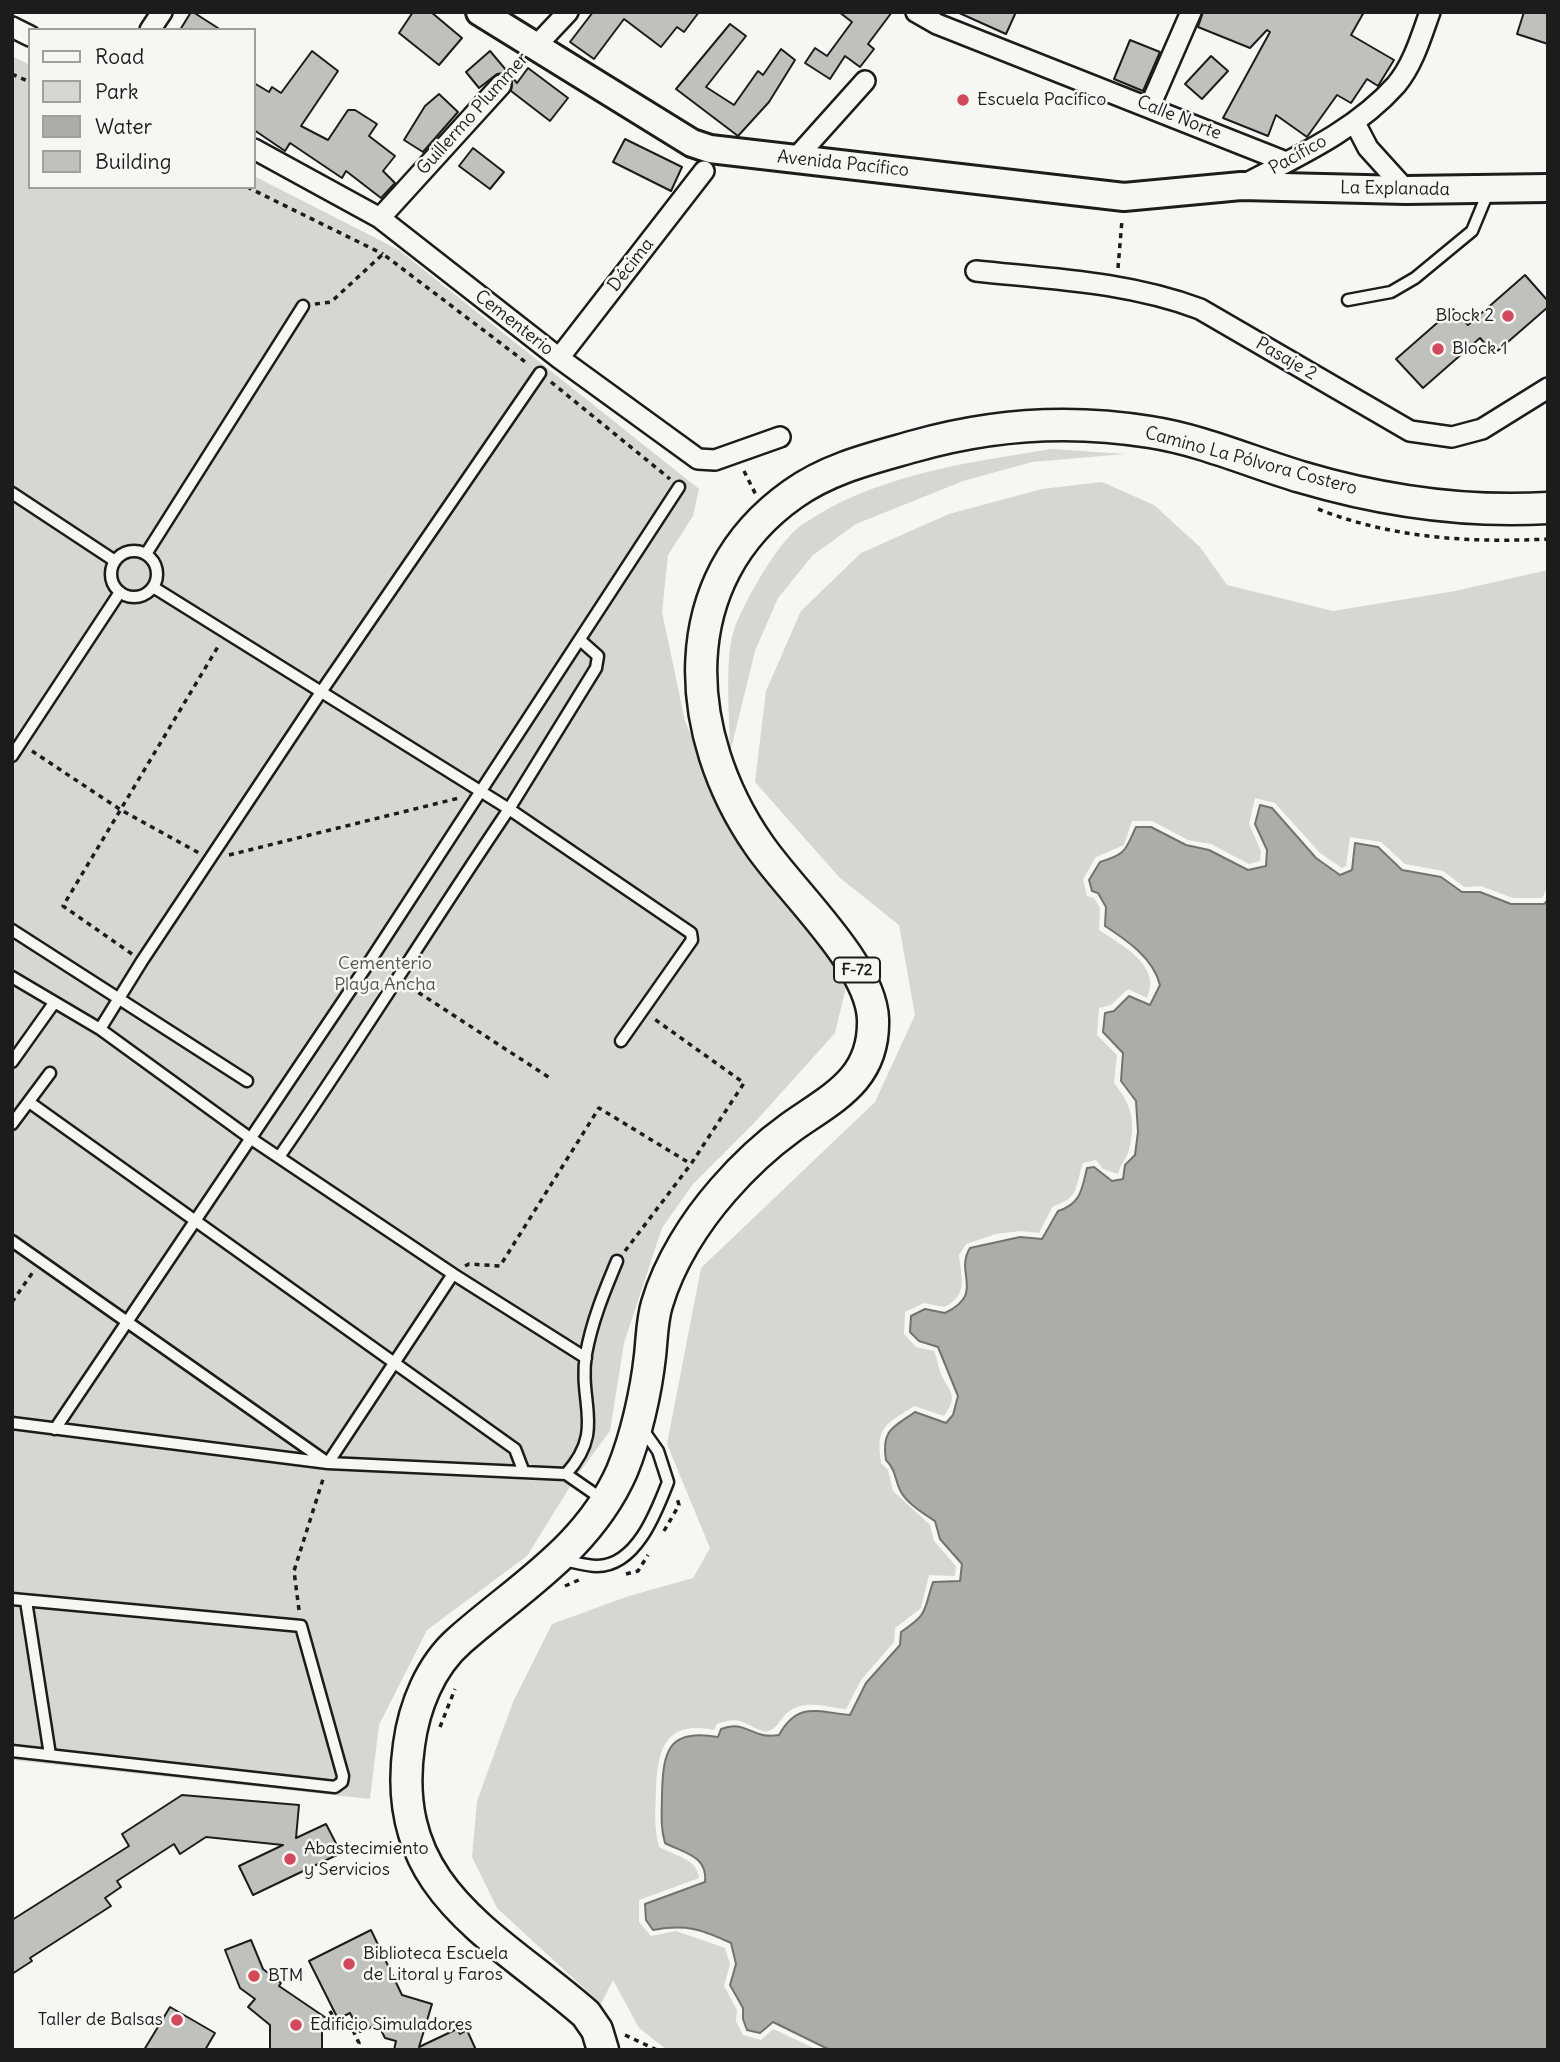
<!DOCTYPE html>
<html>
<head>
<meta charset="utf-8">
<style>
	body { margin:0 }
	#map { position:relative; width:1560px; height:2062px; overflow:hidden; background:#f6f6f2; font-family:Delius,sans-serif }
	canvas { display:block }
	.frame { position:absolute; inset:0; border:14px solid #1c1c1c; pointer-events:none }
	.legend { position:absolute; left:28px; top:28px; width:228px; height:161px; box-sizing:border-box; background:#f6f6f2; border:2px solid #9f9f9c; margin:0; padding:9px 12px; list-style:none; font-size:21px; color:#1c1c1c }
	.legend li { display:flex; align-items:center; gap:14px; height:35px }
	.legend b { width:35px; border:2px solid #9f9f9c }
</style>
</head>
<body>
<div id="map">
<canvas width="1560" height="2062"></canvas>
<div class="frame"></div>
<ul class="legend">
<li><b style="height:9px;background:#f6f6f2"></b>Road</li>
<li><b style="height:19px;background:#d6d6d2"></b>Park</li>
<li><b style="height:19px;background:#acaca9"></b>Water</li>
<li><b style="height:19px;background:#c0c0bd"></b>Building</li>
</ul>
</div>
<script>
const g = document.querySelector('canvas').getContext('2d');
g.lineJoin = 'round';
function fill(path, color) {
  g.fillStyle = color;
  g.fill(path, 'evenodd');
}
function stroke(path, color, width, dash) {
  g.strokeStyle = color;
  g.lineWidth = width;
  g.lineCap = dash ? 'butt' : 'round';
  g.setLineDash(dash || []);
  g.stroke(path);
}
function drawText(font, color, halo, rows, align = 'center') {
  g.font = font + ' Delius,sans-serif';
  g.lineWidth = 5;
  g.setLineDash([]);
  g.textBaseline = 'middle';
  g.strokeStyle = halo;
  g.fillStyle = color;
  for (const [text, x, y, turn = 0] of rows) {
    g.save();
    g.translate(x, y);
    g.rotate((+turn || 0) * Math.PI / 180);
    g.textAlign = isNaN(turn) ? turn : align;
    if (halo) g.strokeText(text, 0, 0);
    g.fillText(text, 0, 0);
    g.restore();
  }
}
fill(new Path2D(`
	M12,56L30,65V187H254V176L399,250L699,489L693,516L668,555L662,612L685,721L731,834L788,909L814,930L831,962L849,975L835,1033L755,1122L693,1184L662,1228L624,1343L610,1431L576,1477L527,1556L427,1630L379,1725L370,1799L12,1760Z
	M1052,449L1125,454L1032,462L963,481L856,524L813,555L778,598L755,651L730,753C730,720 724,659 734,630C743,603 777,544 799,527C872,475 965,463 1052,449Z
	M1102,482L1154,505L1200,547L1227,585L1333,611L1455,591L1548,570V887L1542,898H1513L1481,886L1464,887L1443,871L1405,864L1381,842L1350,837L1346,866L1342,868L1320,853L1275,803L1255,798L1249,824L1261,851L1260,861L1249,864L1211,844L1188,840L1152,821H1132L1124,845L1096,857L1083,879L1087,896L1094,898L1100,908L1099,930C1123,946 1162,966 1147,998L1128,989L1111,1005L1099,1008L1097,1035L1117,1055L1114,1083C1132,1106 1136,1121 1129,1150C1127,1159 1120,1164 1118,1174L1103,1169L1096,1160L1083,1163C1075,1186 1080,1198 1053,1206L1039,1233L1020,1231L996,1234L966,1244L959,1255C961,1277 969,1295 944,1307L924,1303L905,1312L904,1334L916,1347L934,1351C937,1358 938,1367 941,1374C948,1391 960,1394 944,1416L914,1406C887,1424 875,1425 881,1463L888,1470L893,1491L930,1525L934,1541L956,1566L955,1576L929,1575L921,1608L895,1628L894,1642L861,1680L846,1709C826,1707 802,1698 786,1714C778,1722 777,1729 766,1732C745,1726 742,1714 717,1724L714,1730C665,1720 657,1750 656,1792C655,1812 654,1828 659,1847C675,1856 697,1858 699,1878L639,1900V1922L651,1936L676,1931L725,1948L730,1964L724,1986L737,2010L736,2021L743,2035L761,2040L773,2029L818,2050H667L639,2028L613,1980L601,2004L497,1908L472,1857L477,1801L513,1702L552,1624L629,1596L693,1578L710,1548L667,1444L701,1268L875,1102L915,1015L899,925L839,877L755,782L766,691L801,611L861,553L949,514L1042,489Z`), '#d6d6d2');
const water = new Path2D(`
	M1260,805L1272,808L1316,858L1340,875L1352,870L1355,843L1378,847L1402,870L1441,877L1462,892H1480L1511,904H1544L1548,900V2050H830L773,2022L760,2033L747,2030L743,2019V2008L730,1985L736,1964L731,1943C701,1929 686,1924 653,1930L646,1920L645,1904L705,1882C708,1856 684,1853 665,1843C660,1826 662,1811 662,1794C663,1750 669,1728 718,1737L721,1729C746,1719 752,1740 779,1735C798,1701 817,1712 850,1715L866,1683L900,1645L901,1632C929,1613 923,1612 933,1582L960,1581L962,1564L940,1539L935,1521C924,1514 906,1503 900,1490C895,1480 896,1470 886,1460C881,1429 894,1427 915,1412L946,1423L953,1415L958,1396L938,1347L919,1341L910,1332L911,1316L925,1309L945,1313C986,1293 954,1274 970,1248L1020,1237L1042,1239L1058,1211C1081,1204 1082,1189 1087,1168L1094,1167L1112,1181L1123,1179L1125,1165L1135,1155L1138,1132L1136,1101L1121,1081L1123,1053L1103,1032L1105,1013L1114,1011L1129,996L1150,1005L1160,985C1153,958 1128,941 1105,926L1106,907L1098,893L1092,891L1089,880L1100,862C1127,854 1125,850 1136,827H1151L1186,845L1209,850L1248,870L1266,866L1267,850L1255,824Z`);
fill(water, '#acaca9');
stroke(water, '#727271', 2);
const building = new Path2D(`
	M191,12H193L221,30H180Z
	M413,12H431L462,38L439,65L399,33Z
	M593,12H699L684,32L677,27L661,47L624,19L594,59L570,42Z
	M839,12H892L868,44L874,49L860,67L845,56L830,79L805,63L815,48L827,56L852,22Z
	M957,12H1016L1006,34Z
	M1203,12H1364L1351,35L1394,60L1378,86L1367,79L1351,103L1337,95L1307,137L1276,115L1268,136L1223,118L1270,32L1267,30L1250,48L1198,27Z
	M1524,12H1548V44L1517,34Z
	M730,24L746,36L706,87L734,105L758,71L763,75L781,49L795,60L769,102L738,136L676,89Z
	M1130,40L1160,52L1143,91L1114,79Z
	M312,51L338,71L301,126L328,140L348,110H355L377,124L369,136L395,156L383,171L395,183L381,198L346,171L342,178L290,143L285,151L254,130V83L269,92L272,87L281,93Z
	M490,51L517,83L528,68L568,98L550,121L511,91L512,81L504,73L497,74L479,88L466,72Z
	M1211,56L1228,71L1202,99L1185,84Z
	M439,94L458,112L423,152L404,140L425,106Z
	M625,139L682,167L671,191L613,162Z
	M473,148L504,172L490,189L459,166Z
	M1525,275L1548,301V307L1494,354L1480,338L1423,388L1396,359L1453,309L1468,325Z
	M182,1795L299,1805L296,1838L326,1824L341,1853L253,1895L239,1866L283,1845L206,1837L180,1854L174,1844L117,1881L121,1887L105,1898L111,1906L30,1958L32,1961L12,1974V1920L129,1846L122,1834Z
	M371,1930L402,1995L432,2004L419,2047L457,2029L460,2034L467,2030L476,2050H394L396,2041L385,2038L378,2024L360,2032L350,2013L338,2019L309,1961Z
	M251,1940L263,1969L281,1983L279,1986L332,2022L322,2027V2050H270V2025L248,2007L255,1999L240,1988L225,1950Z
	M170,2007L215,2033L205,2050H144Z`);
fill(building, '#c0c0bd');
stroke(building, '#1c1c1c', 2);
const lane = new Path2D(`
	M1348,300L1391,292L1415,278L1472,231L1489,190
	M12,493L115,561
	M111 574a23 23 0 1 1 46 0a23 23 0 1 1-46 0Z
	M146,554L303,306
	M153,587L509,809L596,668L598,656L580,640
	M12,756L120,592
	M12,930L247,1081
	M12,977L100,1029L250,1138L453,1274L328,1463L12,1241
	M100,1029L142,961L321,692L540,373
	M12,1062L54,1003
	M29,1102L515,1449L523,1470
	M12,1124L50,1073
	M279,1157C358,1043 431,924 509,809L691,933L692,940L621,1041
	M453,1274L586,1358
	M12,1423L328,1463L566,1474L602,1499
	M55,1429L370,961L679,487
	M566,1474C606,1430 578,1404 586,1354C592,1321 604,1292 617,1261
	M564,1560C574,1562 586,1566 597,1566C636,1566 656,1513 668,1482L658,1451L641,1427
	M12,1599L301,1626L343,1776L342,1782L335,1787L12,1751
	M26,1601L50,1755`);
const street = new Path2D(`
	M916,12L937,24L1286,162
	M12,27L30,36
	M150,30L162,12
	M536,46L568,12
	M1150,106L1191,12
	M1355,123L1368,148L1406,190
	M254,149L380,218L559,358L698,459L715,460L780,437
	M795,159L865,81
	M1243,185C1296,157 1355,131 1396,85C1413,65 1421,37 1430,12
	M380,218L501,85
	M976,271C1052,279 1128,282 1200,309L1410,431L1452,437L1482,429L1548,388
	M559,358L704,171`);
const secondary = new Path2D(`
	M480,12L692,143L710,149L1124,197L1241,186L1406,190L1548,188`);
const primary = new Path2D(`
	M603,2050L597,2030L586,2014C495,1934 388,1890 409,1745C414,1707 430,1666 460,1640C520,1587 588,1548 622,1471C636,1437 646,1392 650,1356C652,1338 652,1320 657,1304C669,1263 695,1222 723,1190C743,1167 765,1146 790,1128C832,1098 875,1080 873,1019C871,964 791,892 759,845C682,734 671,580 793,494C829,468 873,458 915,446C992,424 1070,419 1150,432C1202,440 1251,462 1301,477C1382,501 1463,513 1548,508`);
stroke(lane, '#1c1c1c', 15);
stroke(street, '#1c1c1c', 24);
stroke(secondary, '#1c1c1c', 32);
stroke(primary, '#1c1c1c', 35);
stroke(new Path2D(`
	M12,74L30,82
	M247,187L383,254
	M1118,268L1122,220
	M315,304L331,302L383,254L528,364
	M551,382L670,479
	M744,471L756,495
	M1318,509C1391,538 1470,543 1548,539
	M32,751L121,810L199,853
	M229,855L459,798
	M132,954L63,906L219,645
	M410,987L550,1078
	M625,1251L691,1164L744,1083L653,1018
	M465,1266L469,1264L500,1266L599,1108L691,1164
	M12,1302L33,1272
	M664,1531L679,1505L677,1498
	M626,1574L638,1571L648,1555
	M565,1586L581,1579
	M299,1610L294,1571L324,1476
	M440,1727L455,1689
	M330,2011L338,2026L348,2020L359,2043L356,2050
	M625,2035L657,2050`), '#1c1c1c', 3.5, [5, 5]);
stroke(lane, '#f6f6f2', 10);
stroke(street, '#f6f6f2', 19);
stroke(secondary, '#f6f6f2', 26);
stroke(primary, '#f6f6f2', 30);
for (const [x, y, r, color] of [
	[963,100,7,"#d1495b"],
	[1508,316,7,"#d1495b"],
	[1438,349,7,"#d1495b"],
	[290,1859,7,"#d1495b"],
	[349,1964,7,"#d1495b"],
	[254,1976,7,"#d1495b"],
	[177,2020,7,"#d1495b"],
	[296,2025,7,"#d1495b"]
]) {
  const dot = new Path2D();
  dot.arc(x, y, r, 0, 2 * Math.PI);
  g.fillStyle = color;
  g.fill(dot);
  stroke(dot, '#f6f6f2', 2.5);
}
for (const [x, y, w] of [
	[857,970,46]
]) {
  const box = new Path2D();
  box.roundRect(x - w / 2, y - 12.5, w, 25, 5);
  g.fillStyle = '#f6f6f2';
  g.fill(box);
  stroke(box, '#1c1c1c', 2);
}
drawText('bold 16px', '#1c1c1c', null, [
	["F-72",857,970]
]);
drawText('18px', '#1c1c1c', '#f6f6f2', [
	["Escuela Pacífico",977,100],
	["Block 2",1494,316,"right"],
	["Block 1",1452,349],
	["Abastecimiento",304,1849],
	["y Servicios",304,1870],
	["Biblioteca Escuela",363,1954],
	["de Litoral y Faros",363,1975],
	["BTM",268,1976],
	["Taller de Balsas",163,2020,"right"],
	["Edificio Simuladores",310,2025]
], 'left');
drawText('18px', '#1c1c1c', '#f6f6f2', [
	["Guillermo Plummer",473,114,-48],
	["Calle Norte",1179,118,22],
	["Pacífico",1298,155,-29],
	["Avenida Pacífico",843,164,6],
	["La Explanada",1395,189,1],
	["Décima",631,265,-52],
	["Cementerio",514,323,38],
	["Pasaje 2",1286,359,30],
	["Camino La Pólvora Costero",1251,461,15]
]);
drawText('18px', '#545453', '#f6f6f2', [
	["Cementerio",385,964],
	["Playa Ancha",385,985]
]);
</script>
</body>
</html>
